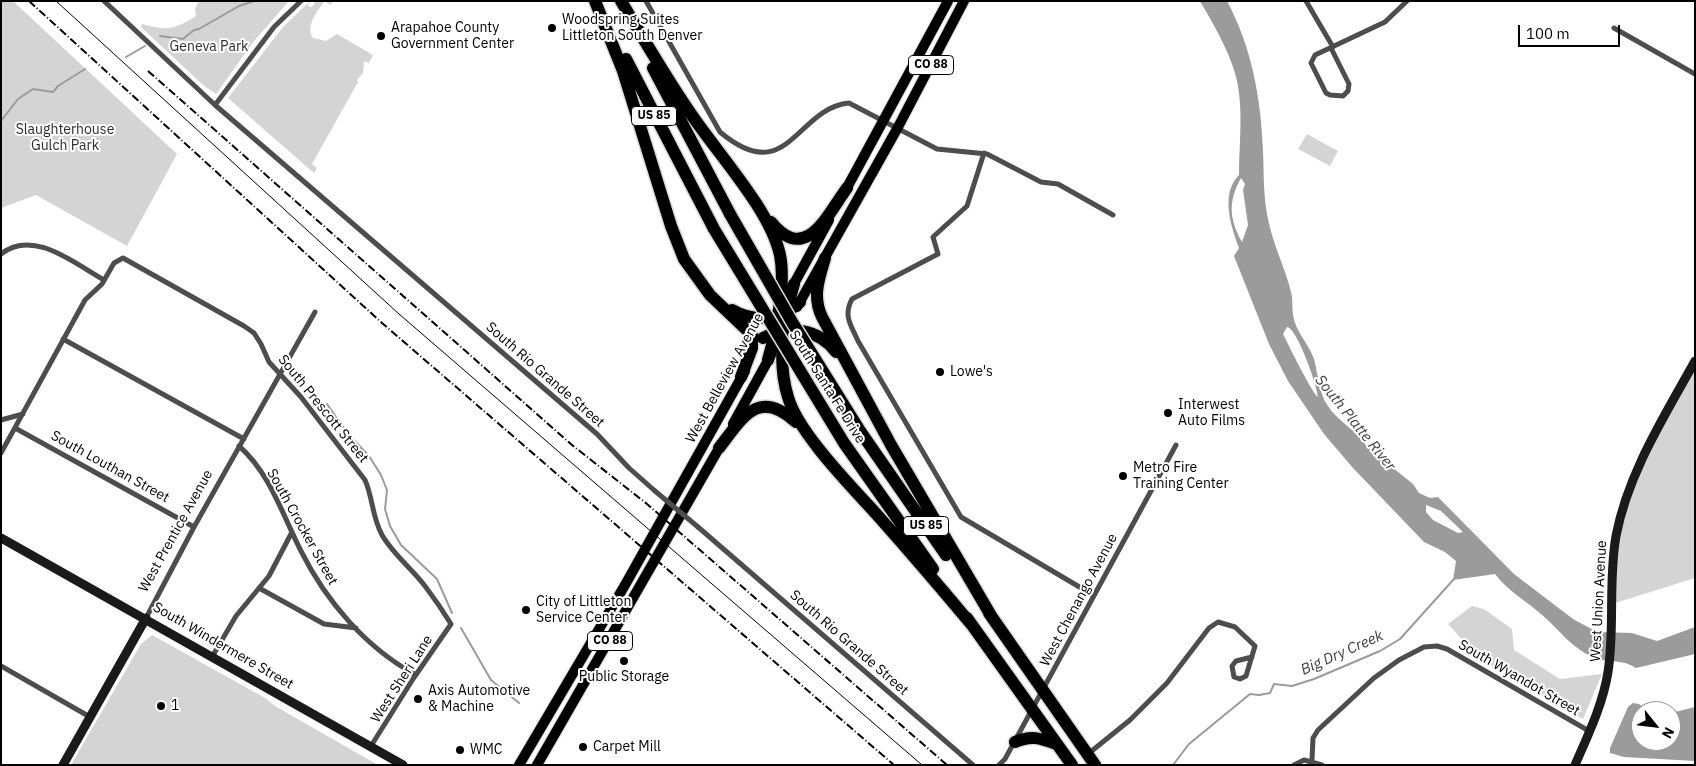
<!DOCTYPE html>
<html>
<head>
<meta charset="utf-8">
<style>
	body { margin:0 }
	#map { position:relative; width:1696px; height:766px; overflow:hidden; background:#fff; font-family:"IBM Plex Sans",sans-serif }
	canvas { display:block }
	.frame { position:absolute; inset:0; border:2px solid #000; pointer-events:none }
	.north { position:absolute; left:1631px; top:701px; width:50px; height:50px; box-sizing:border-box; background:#fff; border:1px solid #999; border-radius:50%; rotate:119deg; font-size:14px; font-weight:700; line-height:20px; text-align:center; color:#000 }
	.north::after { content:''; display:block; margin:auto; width:18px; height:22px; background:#000; clip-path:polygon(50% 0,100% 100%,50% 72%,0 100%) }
	.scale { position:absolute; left:1518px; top:25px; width:102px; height:22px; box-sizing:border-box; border:2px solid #000; border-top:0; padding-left:6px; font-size:15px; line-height:18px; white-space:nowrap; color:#000; -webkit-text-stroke:4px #fff; paint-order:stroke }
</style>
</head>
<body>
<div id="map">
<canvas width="1696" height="766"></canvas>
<div class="frame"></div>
<div class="north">N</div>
<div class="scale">100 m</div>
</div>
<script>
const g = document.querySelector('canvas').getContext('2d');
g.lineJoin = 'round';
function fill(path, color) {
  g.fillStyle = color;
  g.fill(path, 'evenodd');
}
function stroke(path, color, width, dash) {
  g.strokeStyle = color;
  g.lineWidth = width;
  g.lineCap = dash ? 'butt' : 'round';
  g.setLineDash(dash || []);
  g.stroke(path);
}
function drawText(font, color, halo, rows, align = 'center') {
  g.font = font + ' "IBM Plex Sans",sans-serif';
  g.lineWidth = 4;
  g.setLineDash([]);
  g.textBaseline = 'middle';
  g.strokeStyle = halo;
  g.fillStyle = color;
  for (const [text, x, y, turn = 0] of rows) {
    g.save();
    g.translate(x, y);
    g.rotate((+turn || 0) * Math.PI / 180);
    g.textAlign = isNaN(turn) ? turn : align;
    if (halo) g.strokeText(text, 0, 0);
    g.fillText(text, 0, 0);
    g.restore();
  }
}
fill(new Path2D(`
	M1,1H13L177,154L127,246L36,195L1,208Z
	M199,1H289L254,41L216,94L203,85L141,27L142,24C168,31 173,30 196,16L195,9Z
	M316,1H332L331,5L324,1C317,13 305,25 313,38L326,41L337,34L373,55L369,63L364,61L363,73L357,80L358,82L312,164L317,168L314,173L228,98L283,27L309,2L308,6L312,7Z
	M1307,134L1338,151L1330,166L1298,149Z
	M1695,361V578L1612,604L1613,563L1638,467Z
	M1472,606L1484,609L1512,629L1514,650L1560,679L1602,674L1583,719L1514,680L1507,671L1482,662L1448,624Z
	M152,635L265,698L275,706L378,765H71L141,644Z`), '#d4d4d4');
fill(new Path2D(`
	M1200,1H1227C1252,48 1261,98 1263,151C1264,175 1263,196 1268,219C1273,245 1285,267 1291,292C1293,300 1292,307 1293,315C1295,331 1309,344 1314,359C1318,374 1319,394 1328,406C1338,422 1357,430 1367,447L1413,484L1419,493L1430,498L1438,497L1514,574L1573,619L1597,632L1632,633L1657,641L1695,627V654L1636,668C1623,659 1609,663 1595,658C1571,648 1561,631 1541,614C1525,600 1508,591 1495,574L1453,580L1456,561L1445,552L1424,542L1353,468L1324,434L1288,381L1269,344L1234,256L1239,248C1231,226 1220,194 1239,175C1239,146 1243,116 1238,86C1233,57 1215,27 1200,1ZM1241,178L1245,184L1243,190L1248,225L1242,242C1229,219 1228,201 1241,178ZM1287,327C1297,328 1317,385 1318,397C1313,395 1288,344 1283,334ZM1426,505L1441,511L1463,532L1458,533L1433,520L1426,512Z
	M1633,703L1639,704L1648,711H1641V741H1671V713L1695,707V761L1624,757L1610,753V748L1628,707Z`), '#9b9b9b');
stroke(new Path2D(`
	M160,36L183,39L194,30L199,29L239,6L254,1
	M126,57L145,46
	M1,121L18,99L33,89L53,92L58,86L85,69
	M327,404L348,434L369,456L381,475L387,490L385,509L390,526L401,545L437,579L452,613
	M461,628L491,680L519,703
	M1173,765L1189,744L1250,694L1259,695L1270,693L1274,684L1292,686L1314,679L1380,651L1400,639L1454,579`), '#9b9b9b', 2);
const primary = new Path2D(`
	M843,195L948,1
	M790,291L829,220
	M797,307L897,129L964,1
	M733,424L771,355
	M519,765L625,585L745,371
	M537,765L722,443`);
const highway = new Path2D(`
	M595,1L623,71L671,226L684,259L710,295L752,335V348L741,377
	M621,1C643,38 665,76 689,111C716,152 770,209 780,255C786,284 776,332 768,360
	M626,59L714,229
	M653,68L730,214
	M771,222C806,265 827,215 847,188
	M825,258C819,279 812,296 822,317L891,445L993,619
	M794,284C783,319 777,362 788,397C798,433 853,488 879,517C910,552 941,588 971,624
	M732,310C755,323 780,320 800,302
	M763,338C788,324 819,329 836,352
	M860,431L946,555
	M844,443L933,569
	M719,448C743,417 758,388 796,422
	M989,613L1095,765
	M967,618L1072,765
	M1015,742C1031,735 1040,738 1056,744`);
stroke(primary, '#dbdbdb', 12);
stroke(highway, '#dbdbdb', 15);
stroke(new Path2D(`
	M104,1L215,105L597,434L629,468L655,491
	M646,1L720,132C788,189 796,108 849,103L937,149L987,154L1041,182L1058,184L1113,215
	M1306,1L1333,47
	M1614,28L1695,74
	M1331,48L1349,84L1348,91L1343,96L1330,95L1326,93L1311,63L1315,55L1385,22L1407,1
	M215,105L274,27L301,1
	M984,153L967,206L933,237L938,254L852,299C843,316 851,325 858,341L961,517L1093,595
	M1,254C33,228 75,264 104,280
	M63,339L244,439
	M1,420L23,414
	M15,428L194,527
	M239,446C270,473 283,516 301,551C326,601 366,648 416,675
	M1,453L85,300L102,284L114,263L123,258L244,326L254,333L261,344L269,362L301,397L365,480C373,498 372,517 382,535C393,554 411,568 425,586C434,598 443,611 451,624L413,679L371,746
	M698,527L973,765
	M259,588L324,624L356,628
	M146,618L194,527L315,312
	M212,657L236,616L269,576L292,532
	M1,666L90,717
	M1088,754L1130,720L1167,683L1209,628L1218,622L1235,627L1255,646L1246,676L1240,679L1234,677L1232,666L1236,661L1252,657
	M1312,760L1313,738L1318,730L1374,678L1399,660L1424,647L1437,646L1447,649L1589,731
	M999,765L1005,759L1176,445
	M1294,765L1304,760L1322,765`), '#4d4d4d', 5);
stroke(new Path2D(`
	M1,538L403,765
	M63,765L146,618
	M1575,765C1588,735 1603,704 1608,672C1615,627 1608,581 1616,536C1628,473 1664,417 1695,361`), '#1a1a1a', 9);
stroke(primary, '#000', 10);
stroke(highway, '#000', 12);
stroke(new Path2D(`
	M56,1L399,314L922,765`), '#000', 1);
stroke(new Path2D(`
	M29,1L382,323L894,765
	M148,71L572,445L647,504L947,765`), '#000', 2, [8, 2.5, 1, 2.5]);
const highwayBridge = new Path2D(`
	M730,214L792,322L860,431
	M714,229L844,443`);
stroke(highwayBridge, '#dbdbdb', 15, []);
stroke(new Path2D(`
	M655,491L698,527`), '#4d4d4d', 5);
stroke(highwayBridge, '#000', 12);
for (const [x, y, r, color] of [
	[552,28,5,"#000"],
	[381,36,5,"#000"],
	[940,372,5,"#000"],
	[1168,413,5,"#000"],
	[1123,476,5,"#000"],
	[526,610,5,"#000"],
	[624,661,5,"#000"],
	[418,699,5,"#000"],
	[161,706,5,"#000"],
	[583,747,5,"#000"],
	[460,750,5,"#000"]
]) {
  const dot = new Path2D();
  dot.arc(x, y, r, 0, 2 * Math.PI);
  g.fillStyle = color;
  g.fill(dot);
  stroke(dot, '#fff', 2);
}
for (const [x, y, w] of [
	[931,65,45],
	[654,116,45],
	[926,526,45],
	[610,641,45]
]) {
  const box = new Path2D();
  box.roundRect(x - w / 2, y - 9.5, w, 19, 4);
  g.fillStyle = '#fff';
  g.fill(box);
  stroke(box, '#000', 1);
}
drawText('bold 12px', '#000', null, [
	["CO 88",931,65],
	["US 85",654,116],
	["US 85",926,526],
	["CO 88",610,641]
]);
drawText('14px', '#000', '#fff', [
	["Woodspring Suites",562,20],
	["Littleton South Denver",562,36],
	["Arapahoe County",391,28],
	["Government Center",391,44],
	["Lowe's",950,372],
	["Interwest",1178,405],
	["Auto Films",1178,421],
	["Metro Fire",1133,468],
	["Training Center",1133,484],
	["City of Littleton",536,602],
	["Service Center",536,618],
	["Public Storage",624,677,"center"],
	["Axis Automotive",428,691],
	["& Machine",428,707],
	["1",171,706],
	["Carpet Mill",593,747],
	["WMC",470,750]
], 'left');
drawText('14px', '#2b2b2b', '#fff', [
	["Geneva Park",209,47],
	["Slaughterhouse",65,130],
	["Gulch Park",65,146]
]);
drawText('14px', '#000', '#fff', [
	["South Rio Grande Street",545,375,41],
	["West Belleview Avenue",725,378,-61],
	["South Santa Fe Drive",827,387,58],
	["South Prescott Street",323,409,51],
	["South Louthan Street",110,467,29],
	["South Crocker Street",302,527,61],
	["West Prentice Avenue",176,531,-61],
	["West Chenango Avenue",1079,600,-62],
	["West Union Avenue",1599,601,-87],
	["South Rio Grande Street",849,643,41],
	["South Windermere Street",223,646,30],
	["South Wyandot Street",1519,678,30],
	["West Sheri Lane",402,679,-57]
]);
drawText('italic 15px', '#3c3c3c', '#fff', [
	["South Platte River",1355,423,51],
	["Big Dry Creek",1342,653,-24]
]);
</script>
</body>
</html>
